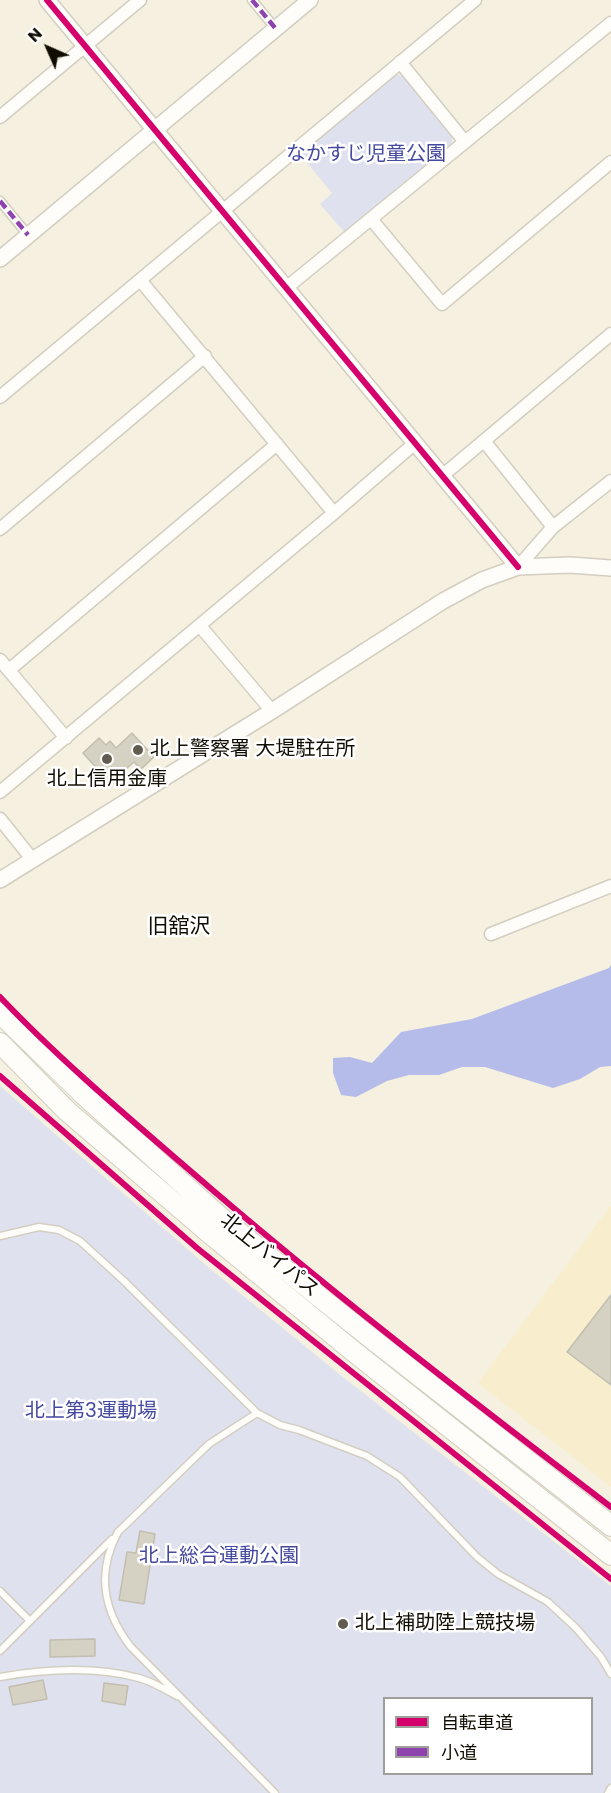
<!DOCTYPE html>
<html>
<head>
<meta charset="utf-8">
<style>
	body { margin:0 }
	#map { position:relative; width:611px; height:1793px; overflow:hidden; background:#f5f0df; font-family:Poppins,"Noto Sans JP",sans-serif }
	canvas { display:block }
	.legend { position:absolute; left:383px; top:1697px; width:210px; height:78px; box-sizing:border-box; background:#fff; border:2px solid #a09e9a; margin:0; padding:8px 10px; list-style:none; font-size:18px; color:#110d02 }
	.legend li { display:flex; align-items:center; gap:12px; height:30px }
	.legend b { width:30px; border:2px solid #a09e9a }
	.north { position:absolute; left:18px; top:18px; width:60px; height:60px; -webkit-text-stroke:4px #fff; paint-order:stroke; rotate:315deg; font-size:16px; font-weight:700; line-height:24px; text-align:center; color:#110d02 }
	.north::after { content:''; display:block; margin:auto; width:21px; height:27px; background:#110d02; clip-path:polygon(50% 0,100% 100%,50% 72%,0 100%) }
</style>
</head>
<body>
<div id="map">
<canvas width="611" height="1793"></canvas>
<ul class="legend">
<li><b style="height:8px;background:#d6006c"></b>自転車道</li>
<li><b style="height:8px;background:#8e44ad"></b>小道</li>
</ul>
<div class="north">N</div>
</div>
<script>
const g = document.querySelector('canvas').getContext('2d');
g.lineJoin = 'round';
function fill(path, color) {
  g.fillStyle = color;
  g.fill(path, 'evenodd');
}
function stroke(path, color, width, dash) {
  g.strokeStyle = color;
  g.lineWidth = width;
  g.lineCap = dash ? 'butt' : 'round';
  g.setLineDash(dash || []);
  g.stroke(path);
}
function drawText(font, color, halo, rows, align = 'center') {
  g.font = font + ' Poppins,"Noto Sans JP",sans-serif';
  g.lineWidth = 5;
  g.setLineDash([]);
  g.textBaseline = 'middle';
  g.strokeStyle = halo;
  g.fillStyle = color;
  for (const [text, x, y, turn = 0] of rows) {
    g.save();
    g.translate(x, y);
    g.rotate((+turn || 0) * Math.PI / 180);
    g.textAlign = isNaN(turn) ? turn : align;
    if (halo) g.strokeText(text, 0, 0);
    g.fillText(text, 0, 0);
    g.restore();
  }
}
fill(new Path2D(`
	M611,1206V1487L478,1383Z`), '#f8eece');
fill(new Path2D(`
	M393,74L405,76L452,135V143L344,232L320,204L332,193L299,153Z
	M0,1086L209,1268L344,1378L611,1586V1793H0ZM384,1698H592V1774H384Z`), '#dfe1ef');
fill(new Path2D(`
	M611,965V1066L600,1067L580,1079L553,1088L485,1067H462L439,1075H409L387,1081L356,1097L341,1095L333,1073V1058L350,1057L372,1063L401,1032L472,1019L609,968Z`), '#b6bcea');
const building = new Path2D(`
	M132,733L154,757L141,769L134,762L110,783L83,753L99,738L106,745L110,741L116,748Z
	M611,1295V1385L567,1352Z
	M140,1531L155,1534L144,1604L119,1600L127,1552L136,1553Z
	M95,1639V1656L50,1657V1640Z
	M43,1680L47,1699L13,1705L9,1687Z
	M104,1683L128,1686L125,1705L102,1701Z`);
fill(building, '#d6d2c3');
stroke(building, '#c2beb0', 1.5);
const service = new Path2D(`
	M0,1236L39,1227L59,1230L80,1241L124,1281L257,1413L280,1425L299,1430L367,1456L400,1477L477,1557L498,1574L548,1602L576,1628L601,1657L611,1674
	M257,1413L209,1444L118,1532C96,1573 103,1610 130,1646L275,1793
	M0,1591L30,1621
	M0,1651L112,1539
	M0,1677C46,1669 94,1666 139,1678C153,1682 165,1689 177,1696
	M608,1793L611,1788`);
const pedestrian = new Path2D(`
	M252,0L276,29
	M0,201L28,235`);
const minor = new Path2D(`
	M400,62L465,142
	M0,117L140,0
	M371,219L442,304L611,162
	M140,280L334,513
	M286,288L611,23
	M0,397L475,0
	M484,441L553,527
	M442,476L611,334
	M0,529L205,356
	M518,567L553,527L611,481
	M200,626L272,711
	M0,660L66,738
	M9,670L277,444
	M0,792L334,513L415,443
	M0,819L32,859
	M491,934L611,886`);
const tertiary = new Path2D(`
	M47,0L518,567
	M0,259L310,0
	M0,880L272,711L443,601L482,580L518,567L570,565L611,568`);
const trunk = new Path2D(`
	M0,1013L83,1094L221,1218L367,1335L611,1526
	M0,1043L67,1111L208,1232L353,1351L611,1555`);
stroke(service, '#d3cec0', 9);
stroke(pedestrian, '#d3cec0', 11);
stroke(minor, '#d3cec0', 15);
stroke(tertiary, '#d3cec0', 18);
stroke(trunk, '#d3cec0', 22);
stroke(service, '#fefdfa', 6);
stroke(pedestrian, '#fefdfa', 8);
stroke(minor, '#fefdfa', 12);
stroke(tertiary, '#fefdfa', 15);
stroke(trunk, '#fefdfa', 20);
stroke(new Path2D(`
	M252,0L276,29
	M0,201L28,235`), '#8e44ad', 4.5, [9, 4.5]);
stroke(new Path2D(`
	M47,0L518,567
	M0,997C58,1058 123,1113 187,1168C324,1287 467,1397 611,1507
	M0,1076L197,1248L611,1579`), '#d6006c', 6);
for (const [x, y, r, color] of [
	[138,750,6,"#615c4f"],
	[107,759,6,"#615c4f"],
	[343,1624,6,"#615c4f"]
]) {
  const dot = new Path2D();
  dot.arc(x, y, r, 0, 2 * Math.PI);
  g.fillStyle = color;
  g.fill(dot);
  stroke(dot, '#fff', 2);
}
drawText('20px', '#45499f', '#fff', [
	["なかすじ児童公園",366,155],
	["北上第3運動場",91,1412],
	["北上総合運動公園",219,1557]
]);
drawText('20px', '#110d02', '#fff', [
	["北上警察署 大堤駐在所",150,750],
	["北上信用金庫",107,780,"center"],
	["北上補助陸上競技場",355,1624]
], 'left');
drawText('20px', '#110d02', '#fff', [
	["北上バイパス",269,1256,39]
]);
drawText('21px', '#110d02', '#fff', [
	["旧舘沢",179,928]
]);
</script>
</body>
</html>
